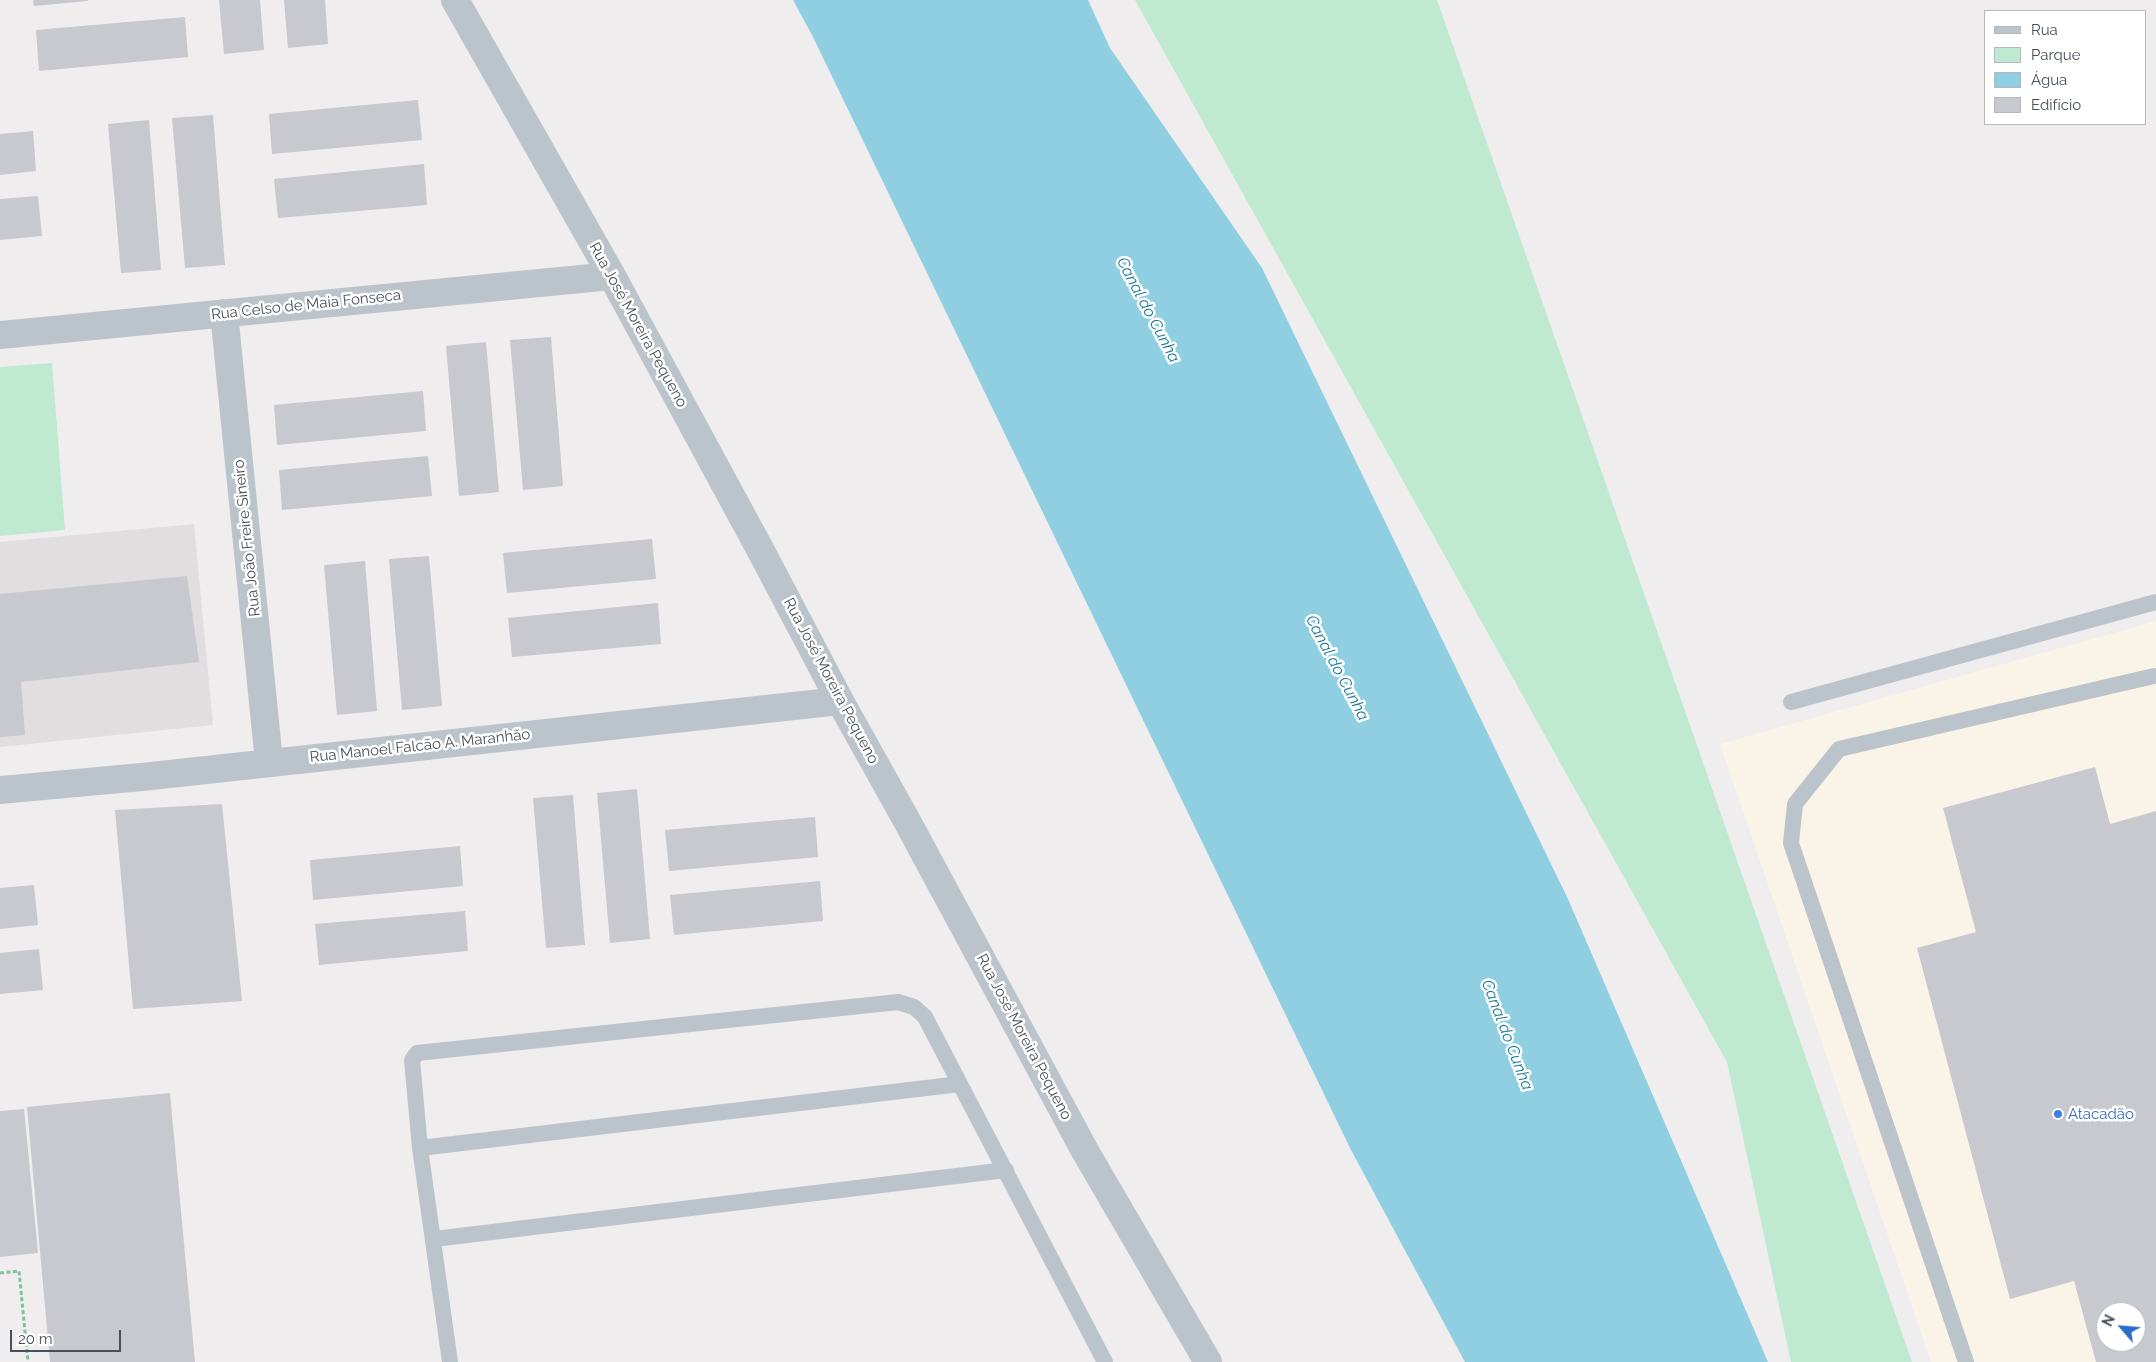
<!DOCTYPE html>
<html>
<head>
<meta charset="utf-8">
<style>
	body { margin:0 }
	#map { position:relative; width:2156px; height:1362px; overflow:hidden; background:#efeded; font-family:Raleway,sans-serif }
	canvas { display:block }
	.legend { position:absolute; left:1984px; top:10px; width:162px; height:115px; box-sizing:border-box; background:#fff; border:1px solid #b5b9bc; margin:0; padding:6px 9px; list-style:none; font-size:15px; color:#475058 }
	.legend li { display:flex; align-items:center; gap:10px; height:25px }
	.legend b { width:25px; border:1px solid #b5b9bc }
	.north { position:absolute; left:2096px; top:1302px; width:50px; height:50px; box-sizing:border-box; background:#fff; border:1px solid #b5b9bc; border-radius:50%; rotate:297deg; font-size:14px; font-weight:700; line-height:20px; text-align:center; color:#475058 }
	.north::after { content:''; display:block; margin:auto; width:18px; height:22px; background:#2b6dcb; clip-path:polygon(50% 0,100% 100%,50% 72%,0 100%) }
	.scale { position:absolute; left:10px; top:1330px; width:111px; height:22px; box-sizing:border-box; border:2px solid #475058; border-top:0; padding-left:6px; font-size:15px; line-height:18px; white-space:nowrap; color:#475058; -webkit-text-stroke:4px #fff; paint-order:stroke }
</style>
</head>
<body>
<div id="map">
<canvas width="2156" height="1362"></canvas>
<ul class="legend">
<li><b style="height:6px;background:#bcc4cb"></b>Rua</li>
<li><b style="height:14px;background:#bfe9d0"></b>Parque</li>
<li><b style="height:14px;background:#90cfe2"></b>Água</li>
<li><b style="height:14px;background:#c7c9cf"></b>Edifício</li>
</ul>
<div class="north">N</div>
<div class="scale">20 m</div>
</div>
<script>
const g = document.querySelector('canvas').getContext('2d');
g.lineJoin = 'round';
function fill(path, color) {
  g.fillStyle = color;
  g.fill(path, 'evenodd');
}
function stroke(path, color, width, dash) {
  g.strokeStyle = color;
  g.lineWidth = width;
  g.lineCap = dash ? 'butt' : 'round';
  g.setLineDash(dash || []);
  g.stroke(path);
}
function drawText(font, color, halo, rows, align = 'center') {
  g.font = font + ' Raleway,sans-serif';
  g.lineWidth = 5;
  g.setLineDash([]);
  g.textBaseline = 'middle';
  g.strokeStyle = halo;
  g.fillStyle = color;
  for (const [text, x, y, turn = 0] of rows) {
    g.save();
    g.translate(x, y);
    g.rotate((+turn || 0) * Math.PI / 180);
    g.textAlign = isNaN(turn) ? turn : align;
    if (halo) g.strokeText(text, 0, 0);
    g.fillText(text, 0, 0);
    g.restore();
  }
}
fill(new Path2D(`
	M2156,621V1362H1931L1720,744ZM2106,1312H2136V1342H2106Z`), '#f9f4e7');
fill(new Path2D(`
	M194,524L213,725L0,747V542Z`), '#e0dede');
fill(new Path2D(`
	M1135,0H1437L1912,1362H1791L1727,1062Z
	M52,363L65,530L0,536V367Z`), '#bfe9d0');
fill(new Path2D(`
	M793,0H1088L1110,48L1262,268L1568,899L1768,1362H1465L1351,1150L812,35Z`), '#90cfe2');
fill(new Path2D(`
	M33,0H88V1L34,6Z
	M219,0H260L264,50L224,54Z
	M284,0H325L328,44L288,48Z
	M185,17L188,57L39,71L36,30Z
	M418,100L422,140L272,154L269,114Z
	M213,115L225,265L185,268L172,118Z
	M149,120L161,270L121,273L108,124Z
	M33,131L36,171L0,175V134Z
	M424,164L427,205L278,218L274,179Z
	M38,196L42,236L0,240V199Z
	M551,337L563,486L523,490L510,340Z
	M486,342L499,492L459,496L446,346Z
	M423,391L426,431L277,445L274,405Z
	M428,456L432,496L282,510L279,470Z
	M652,539L656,579L507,593L503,553Z
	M429,556L442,706L402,710L389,559Z
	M365,561L377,711L337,715L324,565Z
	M187,576L199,662L21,682L25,735L0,737V594Z
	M658,603L661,644L512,657L508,618Z
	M2095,767L2110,824L2156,811V1362H2096L2074,1281L2010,1299L1917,948L1976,932L1943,808ZM2106,1312H2136V1342H2106Z
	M637,789L650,939L610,943L597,793Z
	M573,795L585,945L546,948L533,798Z
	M222,804L242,1001L133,1009L115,810Z
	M815,817L818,857L669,871L665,830Z
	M460,846L463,886L313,900L310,860Z
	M820,881L823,921L674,935L670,895Z
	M34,885L38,925L0,929V888Z
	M465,911L468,951L319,965L315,924Z
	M39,949L43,990L0,994V953Z
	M170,1093L195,1362H50L27,1107Z
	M24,1109L38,1253L0,1257V1111Z`), '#c7c9cf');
stroke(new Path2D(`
	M0,1273L19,1271L28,1362`), '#7bc3a1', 3, [4, 2.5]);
stroke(new Path2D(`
	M1791,702L2156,602
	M420,1148L960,1084
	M434,1239L1006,1170
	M450,1362L420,1148L412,1060L417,1053L898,1002L914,1007L925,1017L1105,1362
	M1966,1362L1791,843L1795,804L1839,749L2154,676`), '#bcc4cb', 16);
stroke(new Path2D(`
	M455,0L612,276L761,551L840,701L907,821L1085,1151L1208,1362
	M224,313L269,762
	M0,335L612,276
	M0,790L142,777L840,701`), '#bcc4cb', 28);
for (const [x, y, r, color] of [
	[2058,1114,5,"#3f7fe0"]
]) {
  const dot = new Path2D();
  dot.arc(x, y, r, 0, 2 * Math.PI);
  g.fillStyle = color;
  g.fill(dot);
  stroke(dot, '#fff', 2);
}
drawText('15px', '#475058', '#fff', [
	["Rua Celso de Maia Fonseca",306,305,-6],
	["Rua José Moreira Pequeno",638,325,61],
	["Rua João Freire Sineiro",247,538,-96],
	["Rua José Moreira Pequeno",831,681,62],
	["Rua Manoel Falcão A. Maranhão",420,746,-6],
	["Rua José Moreira Pequeno",1024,1037,62]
]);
drawText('15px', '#366cbe', '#fff', [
	["Atacadão",2068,1114]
], 'left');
drawText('italic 16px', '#1b7a97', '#fff', [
	["Canal do Cunha",1148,310,62],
	["Canal do Cunha",1337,668,62],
	["Canal do Cunha",1507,1035,69]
]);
</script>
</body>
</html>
